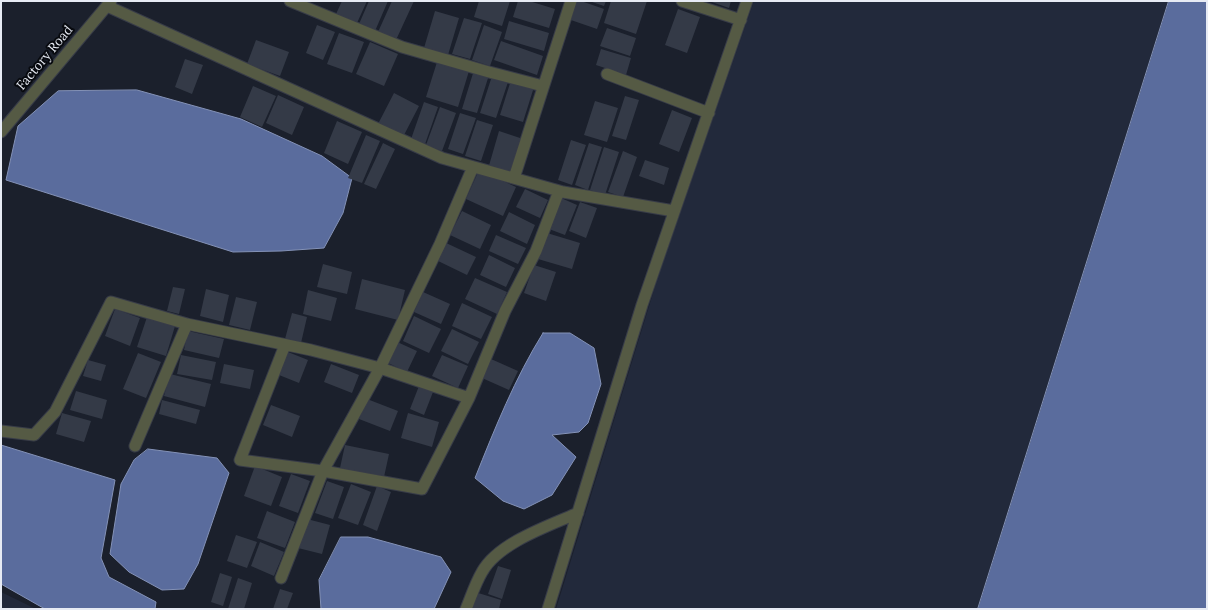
<!DOCTYPE html>
<html>
<head>
<meta charset="utf-8">
<style>
	body { margin:0 }
	#map { position:relative; width:1208px; height:610px; overflow:hidden; background:#1b202c; font-family:Lora,serif }
	canvas { display:block }
	.frame { position:absolute; inset:0; border:2px solid #e7ebf4; pointer-events:none }
</style>
</head>
<body>
<div id="map">
<canvas width="1208" height="610"></canvas>
<div class="frame"></div>
</div>
<script>
const g = document.querySelector('canvas').getContext('2d');
g.lineJoin = 'round';
function fill(path, color) {
  g.fillStyle = color;
  g.fill(path, 'evenodd');
}
function stroke(path, color, width, dash) {
  g.strokeStyle = color;
  g.lineWidth = width;
  g.lineCap = dash ? 'butt' : 'round';
  g.setLineDash(dash || []);
  g.stroke(path);
}
function drawText(font, color, halo, rows, align = 'center') {
  g.font = font + ' Lora,serif';
  g.lineWidth = 4;
  g.setLineDash([]);
  g.textBaseline = 'middle';
  g.strokeStyle = halo;
  g.fillStyle = color;
  for (const [text, x, y, turn = 0] of rows) {
    g.save();
    g.translate(x, y);
    g.rotate((+turn || 0) * Math.PI / 180);
    g.textAlign = isNaN(turn) ? turn : align;
    if (halo) g.strokeText(text, 0, 0);
    g.fillText(text, 0, 0);
    g.restore();
  }
}
fill(new Path2D(`
	M754,1H1207V609H556L658,277Z
	M1,592L36,609H1Z`), '#22293b');
const water = new Path2D(`
	M1169,1H1207V609H978Z
	M137,90L241,119L322,156L352,178L343,213L324,248L281,251L233,252L6,180L18,126L58,91Z
	M543,333H570L594,348L601,384L588,423L579,432L552,435L576,457L552,495L524,509L503,501L475,478C495,428 515,378 543,333Z
	M1,445L115,480L101,558L109,577L156,602L155,609H45L1,584Z
	M148,449L217,458L229,473L198,564L184,589L162,590L129,572L110,554L121,484L134,460Z
	M341,537H368L441,557L451,572L434,609H321L319,580Z`);
fill(water, '#5a6c9d');
stroke(water, '#8492b7', 1);
fill(new Path2D(`
	M342,1H367L357,23L336,14Z
	M369,1H388L375,31L359,24Z
	M392,1H414L396,40L378,32Z
	M479,1H510L502,26L474,17Z
	M518,1H529L555,9L549,28L513,17Z
	M575,1H581L604,9L597,29L568,19Z
	M589,1H606L604,6Z
	M611,1H647L636,34L604,23Z
	M709,1H731L729,8Z
	M678,9L700,17L687,53L665,45Z
	M435,11L459,18L448,55L424,48Z
	M464,18L482,23L470,59L452,54Z
	M509,21L549,33L544,51L504,39Z
	M317,25L335,32L323,60L306,53Z
	M484,25L502,32L490,66L472,60Z
	M607,28L636,38L630,56L600,46Z
	M339,33L364,42L352,73L327,64Z
	M256,40L289,52L280,76L247,64Z
	M501,41L543,56L537,75L494,60Z
	M370,42L398,54L384,86L356,74Z
	M601,49L631,58L626,75L596,65Z
	M185,59L203,65L192,94L175,87Z
	M437,62L469,71L458,107L426,97Z
	M474,70L489,75L477,113L462,109Z
	M492,76L508,82L496,118L480,113Z
	M511,80L534,87L523,122L500,115Z
	M253,86L276,96L262,127L240,117Z
	M394,93L419,106L403,137L378,124Z
	M278,95L304,107L292,135L266,123Z
	M625,96L639,100L626,140L612,136Z
	M595,101L618,108L607,142L584,135Z
	M424,102L438,107L424,147L410,142Z
	M440,107L456,113L442,151L426,145Z
	M672,110L692,118L679,152L659,144Z
	M460,113L476,118L463,154L448,149Z
	M477,120L493,125L481,161L465,156Z
	M337,121L362,132L348,164L324,153Z
	M499,131L523,139L513,176L488,169Z
	M366,135L380,141L362,183L348,178Z
	M571,140L586,145L572,185L558,180Z
	M383,143L395,149L376,189L364,184Z
	M589,143L602,147L588,190L575,185Z
	M604,147L619,152L605,195L590,190Z
	M623,151L637,157L623,197L608,192Z
	M645,160L669,168L664,185L639,176Z
	M479,170L516,187L503,216L466,199Z
	M525,189L548,200L540,218L516,207Z
	M561,198L577,205L565,235L549,229Z
	M580,202L597,208L586,238L569,231Z
	M462,211L491,225L480,249L450,235Z
	M509,212L535,225L527,244L500,231Z
	M547,233L580,243L572,269L538,259Z
	M496,235L526,248L518,264L489,251Z
	M444,242L476,257L467,275L436,260Z
	M489,255L515,268L506,287L480,275Z
	M323,264L352,272L347,294L317,287Z
	M534,265L556,272L546,301L524,293Z
	M475,278L507,292L497,314L465,299Z
	M362,279L405,290L398,320L355,309Z
	M173,287L185,289L179,314L167,311Z
	M206,289L229,295L223,322L200,316Z
	M308,290L337,298L331,321L303,314Z
	M423,292L450,304L441,324L414,312Z
	M236,297L257,302L250,330L229,325Z
	M462,303L492,317L481,339L452,326Z
	M115,309L140,318L130,346L105,336Z
	M292,313L307,317L301,343L285,339Z
	M414,316L441,329L429,353L403,341Z
	M147,317L175,326L166,356L137,347Z
	M452,329L479,342L468,364L441,351Z
	M188,331L224,339L219,358L184,350Z
	M395,341L417,351L407,372L386,362Z
	M288,352L308,360L299,383L279,375Z
	M138,353L161,362L146,398L123,389Z
	M181,355L216,362L212,380L177,374Z
	M442,355L468,366L458,388L432,376Z
	M491,359L518,371L509,390L482,378Z
	M88,360L106,365L101,381L83,376Z
	M224,364L254,370L250,389L220,383Z
	M331,364L359,375L352,393L324,382Z
	M170,374L211,384L205,407L164,396Z
	M419,386L433,392L424,415L410,409Z
	M76,391L107,400L102,419L70,410Z
	M367,399L398,411L390,431L359,419Z
	M162,400L200,410L196,424L159,414Z
	M271,405L300,416L292,437L263,425Z
	M62,413L91,421L84,442L56,434Z
	M408,413L439,422L432,447L401,438Z
	M345,445L389,454L384,477L340,468Z
	M255,466L282,477L271,506L244,496Z
	M291,474L310,481L298,513L279,506Z
	M327,481L344,487L333,519L315,513Z
	M351,484L371,492L358,525L338,518Z
	M377,486L391,492L377,531L363,525Z
	M267,511L295,522L285,548L257,538Z
	M307,519L330,525L322,554L298,548Z
	M236,535L257,542L247,568L227,561Z
	M260,542L284,552L274,576L251,566Z
	M498,566L511,570L502,599L488,594Z
	M220,573L232,577L223,606L211,602Z
	M238,578L252,583L244,609H228Z
	M280,589L293,593L287,609H273Z
	M475,592L501,600L499,609H470Z`), '#343a47');
const minor = new Path2D(`
	M290,1L402,47L489,72L543,86
	M682,1L741,20
	M107,6L442,158L563,192L674,211
	M607,74L709,113
	M514,178L571,1
	M285,345L240,460L323,471L422,489L469,398L505,311L536,251L559,191
	M1,431L34,435L55,412L111,302L187,324L311,350L380,368L469,398
	M135,446L187,324
	M281,578L323,471L380,368L440,244L473,167
	M466,609C471,597 475,584 482,572C498,543 548,526 578,513
	M548,609L642,305L747,1`);
const tertiary = new Path2D(`
	M1,132L111,1`);
stroke(minor, '#383c48', 13);
stroke(tertiary, '#383c48', 13);
stroke(minor, '#555a44', 11);
stroke(tertiary, '#555a44', 11);
drawText('13px', '#e7ebf4', '#080a0f', [
	["Factory Road",45,58,-50]
]);
</script>
</body>
</html>
